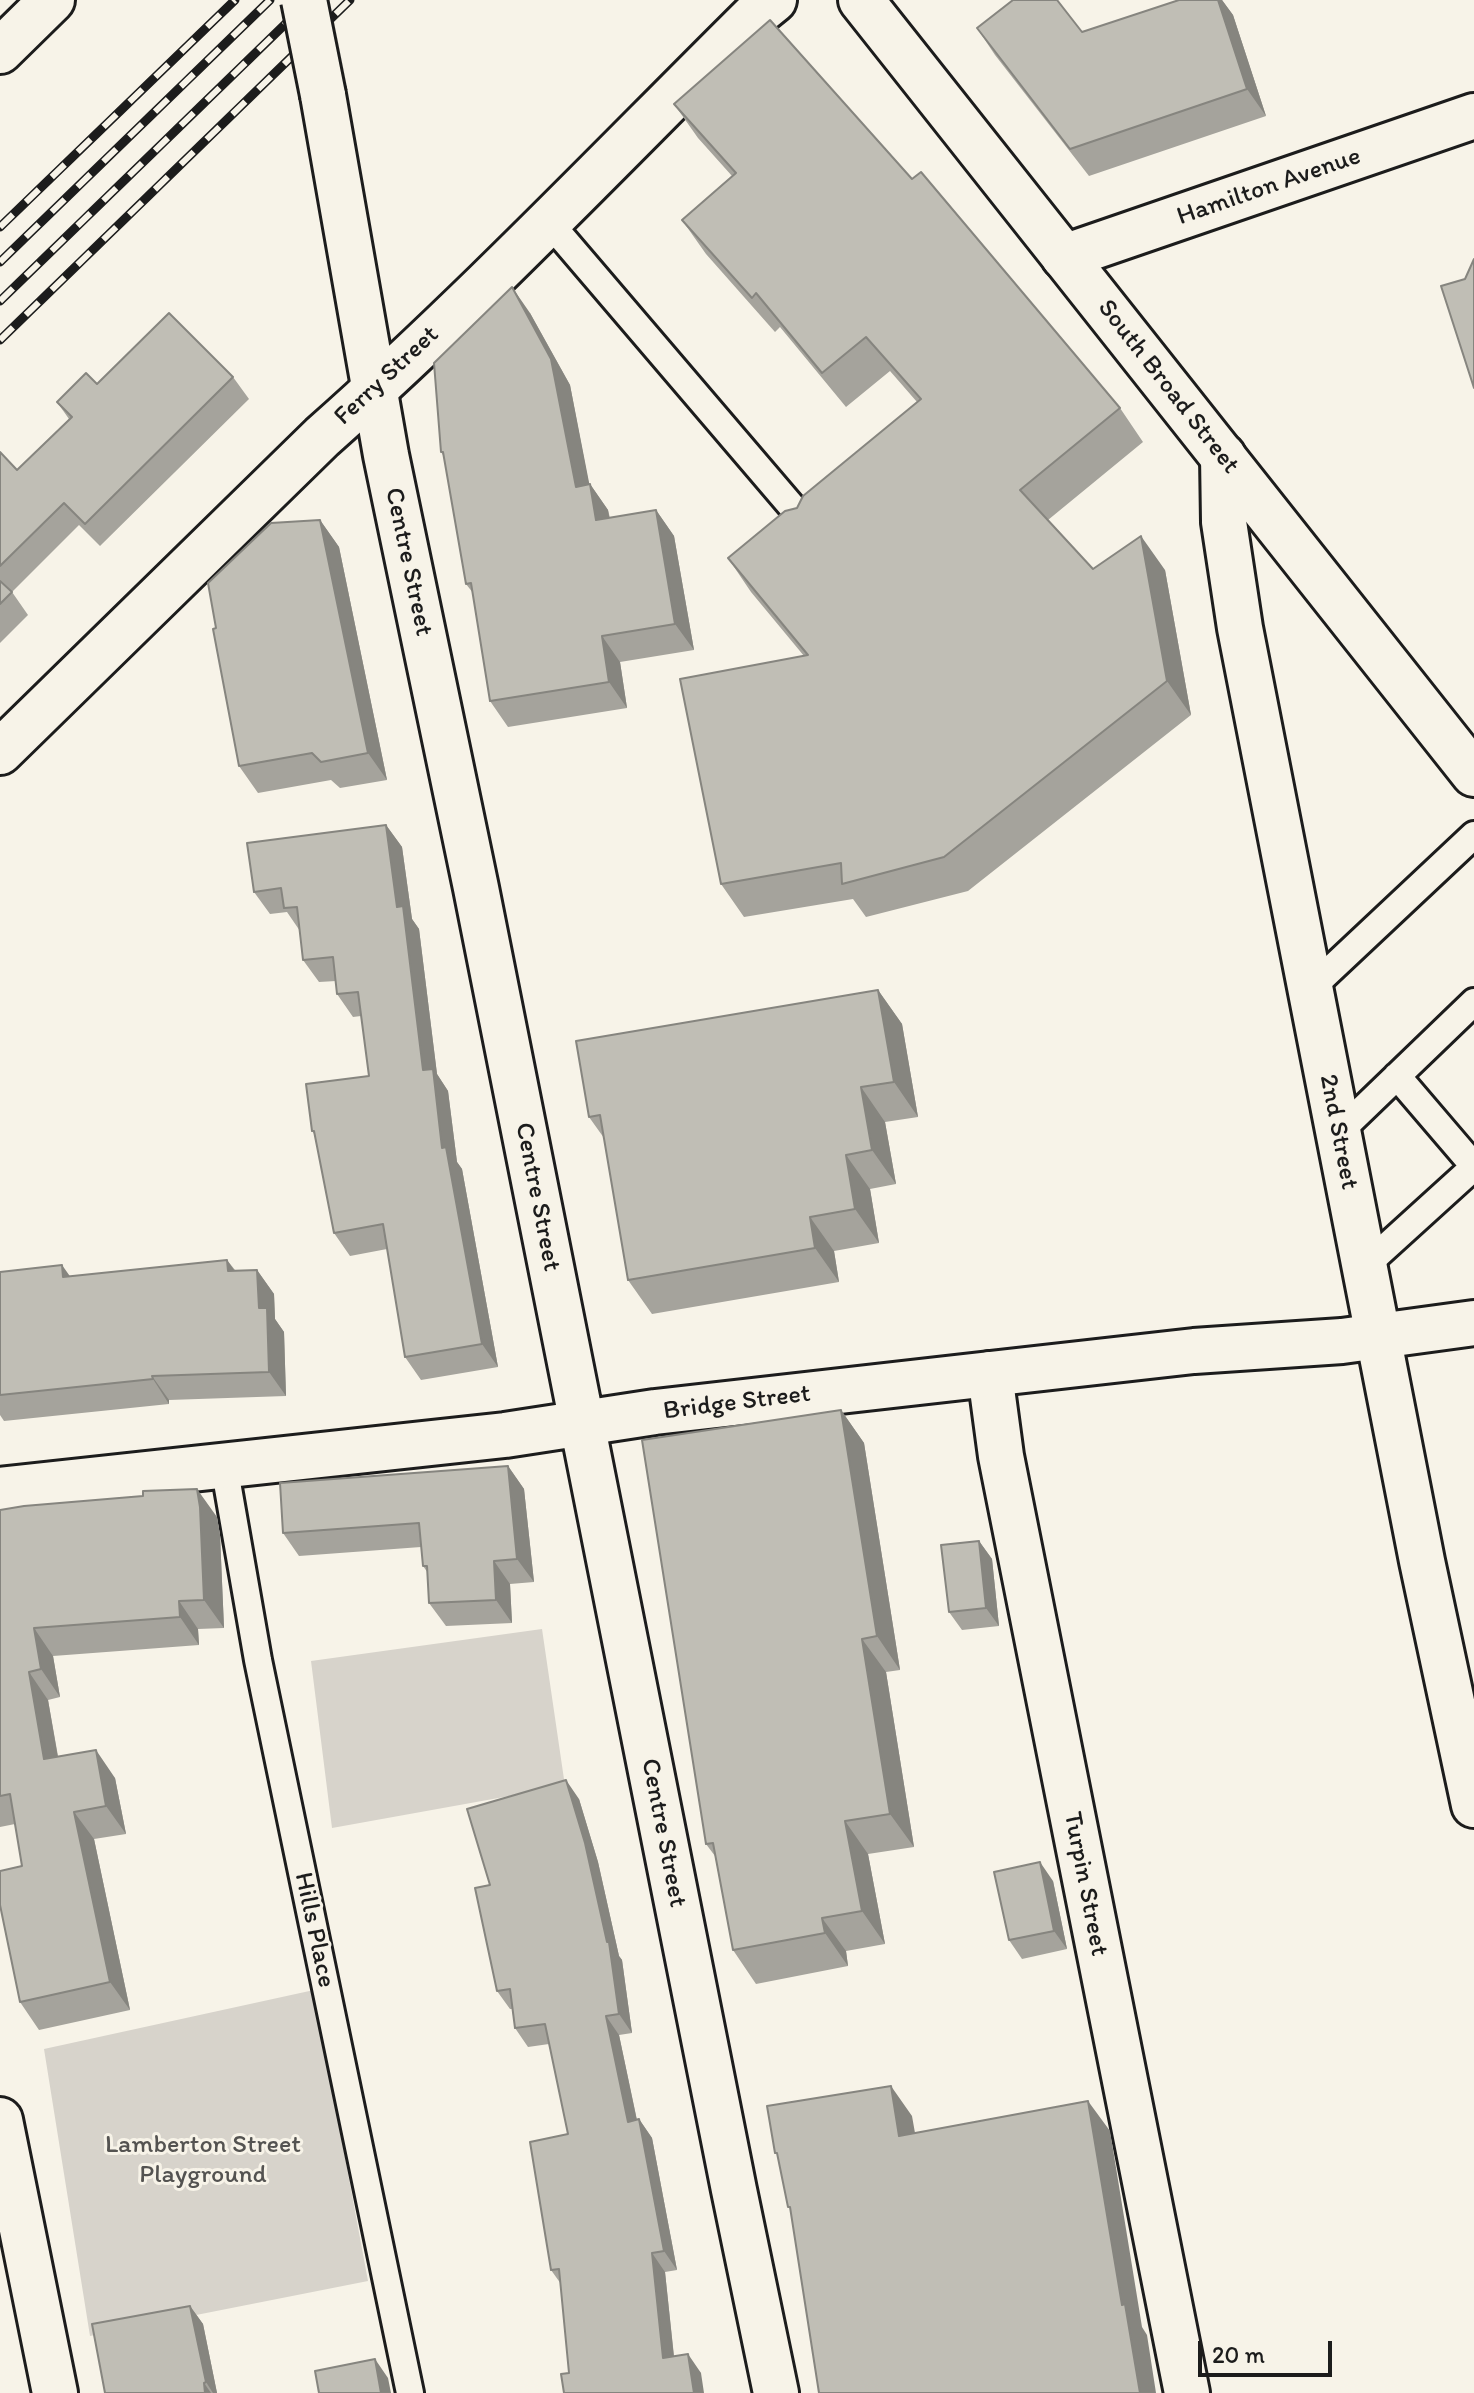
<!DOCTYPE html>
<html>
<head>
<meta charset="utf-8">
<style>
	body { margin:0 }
	#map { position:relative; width:1474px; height:2393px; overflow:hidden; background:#f7f3e8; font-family:Itim,sans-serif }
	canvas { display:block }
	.scale { position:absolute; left:1198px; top:2341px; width:134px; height:36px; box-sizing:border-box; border:4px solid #1c1c1c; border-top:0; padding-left:10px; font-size:24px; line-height:28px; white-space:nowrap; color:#1c1c1c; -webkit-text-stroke:6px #f7f3e8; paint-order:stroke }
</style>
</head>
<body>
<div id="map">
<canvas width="1474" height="2393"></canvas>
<div class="scale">20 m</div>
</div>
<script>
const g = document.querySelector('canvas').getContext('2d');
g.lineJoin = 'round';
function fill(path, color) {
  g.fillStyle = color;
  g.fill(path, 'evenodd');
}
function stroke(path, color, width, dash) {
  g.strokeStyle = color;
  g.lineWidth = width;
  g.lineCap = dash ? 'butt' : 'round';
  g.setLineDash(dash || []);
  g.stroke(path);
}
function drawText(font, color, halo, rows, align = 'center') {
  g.font = font + ' Itim,sans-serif';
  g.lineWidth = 6;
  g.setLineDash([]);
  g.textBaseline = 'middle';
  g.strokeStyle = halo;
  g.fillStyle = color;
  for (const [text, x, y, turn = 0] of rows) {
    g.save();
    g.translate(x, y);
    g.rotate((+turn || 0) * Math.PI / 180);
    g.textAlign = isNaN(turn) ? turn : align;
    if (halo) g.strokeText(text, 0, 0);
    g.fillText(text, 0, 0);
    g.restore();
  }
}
fill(new Path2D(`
	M542,1629L565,1786L332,1828L311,1661Z
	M314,1990L368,2281L90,2336L44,2049Z`), '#d7d3cb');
const service = new Path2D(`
	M548,221L811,529
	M1310,989L1474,835
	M1397,1076L1474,1166
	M1338,1133L1474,1002
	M1365,1266L1474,1167
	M224,1465L258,1660L410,2393`);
const minor = new Path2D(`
	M1223,456L1224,522L1240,628L1422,1561L1474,1805
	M0,752L322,437C472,304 611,158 753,17L774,0
	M990,1374L1001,1456L1187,2393
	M0,2120L55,2393`);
const tertiary = new Path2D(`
	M323,95L386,455L476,888L734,2190L776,2393
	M0,1490L505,1435L655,1412L990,1374L1194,1351L1342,1341L1474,1323`);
const secondary = new Path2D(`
	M1064,257L1474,116`);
const primary = new Path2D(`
	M861,0L1474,774`);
const motorway = new Path2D(`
	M0,51L52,0`);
stroke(service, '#1c1c1c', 32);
stroke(minor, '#1c1c1c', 50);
stroke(tertiary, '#1c1c1c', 50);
stroke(secondary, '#1c1c1c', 50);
stroke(primary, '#1c1c1c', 50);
stroke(motorway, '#1c1c1c', 50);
stroke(service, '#f7f3e8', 26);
stroke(minor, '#f7f3e8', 44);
stroke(tertiary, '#f7f3e8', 44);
stroke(secondary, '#f7f3e8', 44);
stroke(primary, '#f7f3e8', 44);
stroke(motorway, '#f7f3e8', 44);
const rail = new Path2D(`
	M0,227L235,0
	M0,262L270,0
	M0,301L310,0
	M0,340L350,0`);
stroke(rail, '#1c1c1c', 9);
stroke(rail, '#f7f3e8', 6, [18]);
const tertiaryBridge = new Path2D(`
	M304,0L323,95`);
stroke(tertiaryBridge, '#1c1c1c', 50, []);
stroke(tertiaryBridge, '#f7f3e8', 44);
fill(new Path2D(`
	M1179,0H1222L1233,15L1266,116L1089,176L995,55L977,28L1082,32Z
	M674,104L912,179L1120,408L1143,442L1048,520L1093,569L1165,570L1191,715L968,891L866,917L853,899L744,917L721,884L804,656L751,592L728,558L797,508L917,402L890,371L846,407L780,327L775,332L706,254L682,220L732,176L698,138Z
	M530,313L570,385L589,485L590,484L608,510L610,518L656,510L674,536L694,650L620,662L627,708L508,727L490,701L473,593L466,584L445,458L441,452Z
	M233,377L249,399L100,546L79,525L12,592L28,615L0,643V452L17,470L69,419L57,402L97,384Z
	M320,520L339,547L387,780L340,788L331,780L258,793L239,766L216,628Z
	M386,825L402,847L412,919L419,929L437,1074L448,1091L457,1162L462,1169L498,1367L421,1380L405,1357L387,1249L350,1256L334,1233L315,1135L312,1131L369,1076L361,1016L353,1017L337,994L336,981L319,982L303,960L300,931L287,912L270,914L254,892Z
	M878,990L902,1024L918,1117L885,1122L896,1184L870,1189L879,1243L834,1251L839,1282L652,1314L628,1280L604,1138L589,1117Z
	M227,1260L235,1270H257L274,1294L275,1319L284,1332L286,1396L169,1400V1404L4,1421L0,1415V1272L70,1277Z
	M841,1410L864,1443L900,1670L886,1672L914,1847L868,1854L885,1944L846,1951L848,1966L756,1984L733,1950L715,1856L706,1844Z
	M508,1466L524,1489L534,1582L510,1584L512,1623L446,1626L429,1603L428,1573L423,1566L421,1547L299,1556L283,1533Z
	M0,1510L217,1517L220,1535L224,1628L198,1629L199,1645L53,1656L60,1697L48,1700L58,1756L115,1778L126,1834L94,1839L130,2010L39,2030L20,2002L22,1866L15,1824L0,1827Z
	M979,1541L992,1559L999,1626L962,1630L949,1612Z
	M579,1799L598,1862L619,1956L622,1960L632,2033L619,2035L637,2120L639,2119L652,2138L677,2270L665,2272L674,2356L701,2373H569L561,2284L551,2270L568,2134L549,2044L528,2047L515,2028L512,2009H510L497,1991L490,1885Z
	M1053,1881L1067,1949L1022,1959L1009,1940Z
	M190,2306L203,2324L217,2393H105Z`), '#a5a39c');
fill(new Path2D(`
	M1218,0H1222L1233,15L1266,116L1247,89Z
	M512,287L530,313L570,385L595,513L576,487Z
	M590,484L608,510L614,546L596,520Z
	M656,510L674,536L694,650L675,624Z
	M320,520L339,547L387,780L368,753Z
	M1141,536L1165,570L1191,715L1167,681Z
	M602,636L620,662L627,708L609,682Z
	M386,825L402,847L412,919L419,929L437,1074L448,1091L457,1162L462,1169L498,1367L482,1344L442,1148L423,1070L397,907Z
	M878,990L902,1024L918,1117L894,1082Z
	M861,1087L885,1122L896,1184L872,1150Z
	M846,1155L870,1189L879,1243L855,1209Z
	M810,1217L834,1251L839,1282L815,1248Z
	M227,1260L244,1284L228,1271Z
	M62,1265L79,1289L63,1277Z
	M257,1270L274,1294L275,1319L284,1332L286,1396L269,1372L259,1308Z
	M152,1376L169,1400V1404L153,1379Z
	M841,1410L864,1443L900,1670L877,1636Z
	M508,1466L524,1489L534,1582L517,1559Z
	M197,1489L217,1517L220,1535L224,1628L204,1600Z
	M979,1541L992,1559L999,1626L986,1608Z
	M494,1561L510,1584L512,1623L496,1600Z
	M179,1601L198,1629L199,1645L180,1617Z
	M34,1628L53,1656L60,1697L41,1669Z
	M862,1639L886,1672L914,1847L890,1814Z
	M29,1672L48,1700L63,1787L44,1759Z
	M96,1750L115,1778L126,1834L106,1806Z
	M566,1780L579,1799L598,1862L619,1956L622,1960L632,2033L619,2014L607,1942Z
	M74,1812L94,1839L130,2010L110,1982Z
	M845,1821L868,1854L885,1944L862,1911Z
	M1040,1862L1053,1881L1067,1949L1054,1931Z
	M822,1918L846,1951L848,1966L825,1933Z
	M606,2016L619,2035L641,2140L628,2122Z
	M891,2086L912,2116L921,2167L899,2136Z
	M1088,2101L1110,2131L1142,2327L1147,2335L1156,2393H1140L1122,2305Z
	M639,2119L652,2138L677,2270L664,2251Z
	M652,2253L665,2272L676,2377L663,2358Z
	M190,2306L203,2324L217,2393H213L206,2382Z
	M688,2354L701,2373L704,2393H694Z
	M375,2359L388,2378L391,2393H381Z
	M204,2383L211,2393H205Z`), '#86857f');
const building = new Path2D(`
	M1013,0H1057L1082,32L1179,0H1218L1247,89L1070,149L977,28Z
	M770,20L912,179L921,172L1120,408L1020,490L1093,569L1141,536L1167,681L944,857L842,884L841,863L721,884L680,679L808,655L728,558L785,511L797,508L803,496L921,399L866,337L822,373L756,293L752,298L682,220L736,173L674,104Z
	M1474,259V388L1441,286L1465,279Z
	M512,287L551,359L576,487L590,484L596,520L656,510L675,624L602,636L609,682L490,701L471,583L466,584L443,452H441L434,363Z
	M169,313L233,377L85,524L64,503L0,566V452L17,470L72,417L57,402L86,373L97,384Z
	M320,520L368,753L321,762L312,753L239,766L213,629L216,628L208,583L271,523Z
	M0,581L12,592L0,604Z
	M386,825L397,907L403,906L423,1070L433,1069L442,1148L446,1147L482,1344L405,1357L383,1224L334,1233L314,1131H312L306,1084L369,1076L358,992L337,994L333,957L303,960L297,907L284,908L281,888L254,892L247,843Z
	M878,990L894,1082L861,1087L872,1150L846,1155L855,1209L810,1217L815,1248L628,1280L600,1115L589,1117L576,1041Z
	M227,1260L228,1271L257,1270L259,1308H267L269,1372L152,1376L153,1379L0,1395V1272L62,1265L63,1277Z
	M841,1410L877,1636L862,1639L890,1814L845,1821L862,1911L822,1918L825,1933L733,1950L713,1843L706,1844L642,1440Z
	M508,1466L517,1559L494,1561L496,1600L429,1603L427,1566H423L419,1523L283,1533L280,1483Z
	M197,1489L200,1507L204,1600L179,1601L180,1617L34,1628L41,1669L29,1672L44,1759L96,1750L106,1806L74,1812L110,1982L20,2002L0,1905V1871L22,1866L10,1794L0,1796V1510L24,1506L143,1496V1491Z
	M979,1541L986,1608L949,1612L941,1545Z
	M566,1780L585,1843L607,1942H609L619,2014L606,2016L628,2122L639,2119L664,2251L652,2253L663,2358L688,2354L694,2393H564L561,2374L569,2373L559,2269L551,2270L530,2142L568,2134L545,2024L515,2028L510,1989L497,1991L475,1888L490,1885L467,1809Z
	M1040,1862L1054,1931L1009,1940L994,1872Z
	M891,2086L899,2136L1088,2101L1122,2305L1125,2304L1140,2393H819L790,2207H788L777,2153H775L767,2106Z
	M190,2306L206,2382L204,2383L205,2393H105L92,2324Z
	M375,2359L381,2393H319L315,2371Z`);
fill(building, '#c0beb5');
stroke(building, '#86857f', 2);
drawText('26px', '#1c1c1c', '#f7f3e8', [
	["Hamilton Avenue",1269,187,-19],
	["Ferry Street",387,376,-43],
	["South Broad Street",1168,387,52],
	["Centre Street",408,562,78],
	["2nd Street",1338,1132,79],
	["Centre Street",537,1197,79],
	["Bridge Street",737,1403,-7],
	["Centre Street",663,1833,79],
	["Turpin Street",1085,1884,79],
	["Hills Place",314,1930,78]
]);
drawText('26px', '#545351', '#f7f3e8', [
	["Lamberton Street",203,2145],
	["Playground",203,2175]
]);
</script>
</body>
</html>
